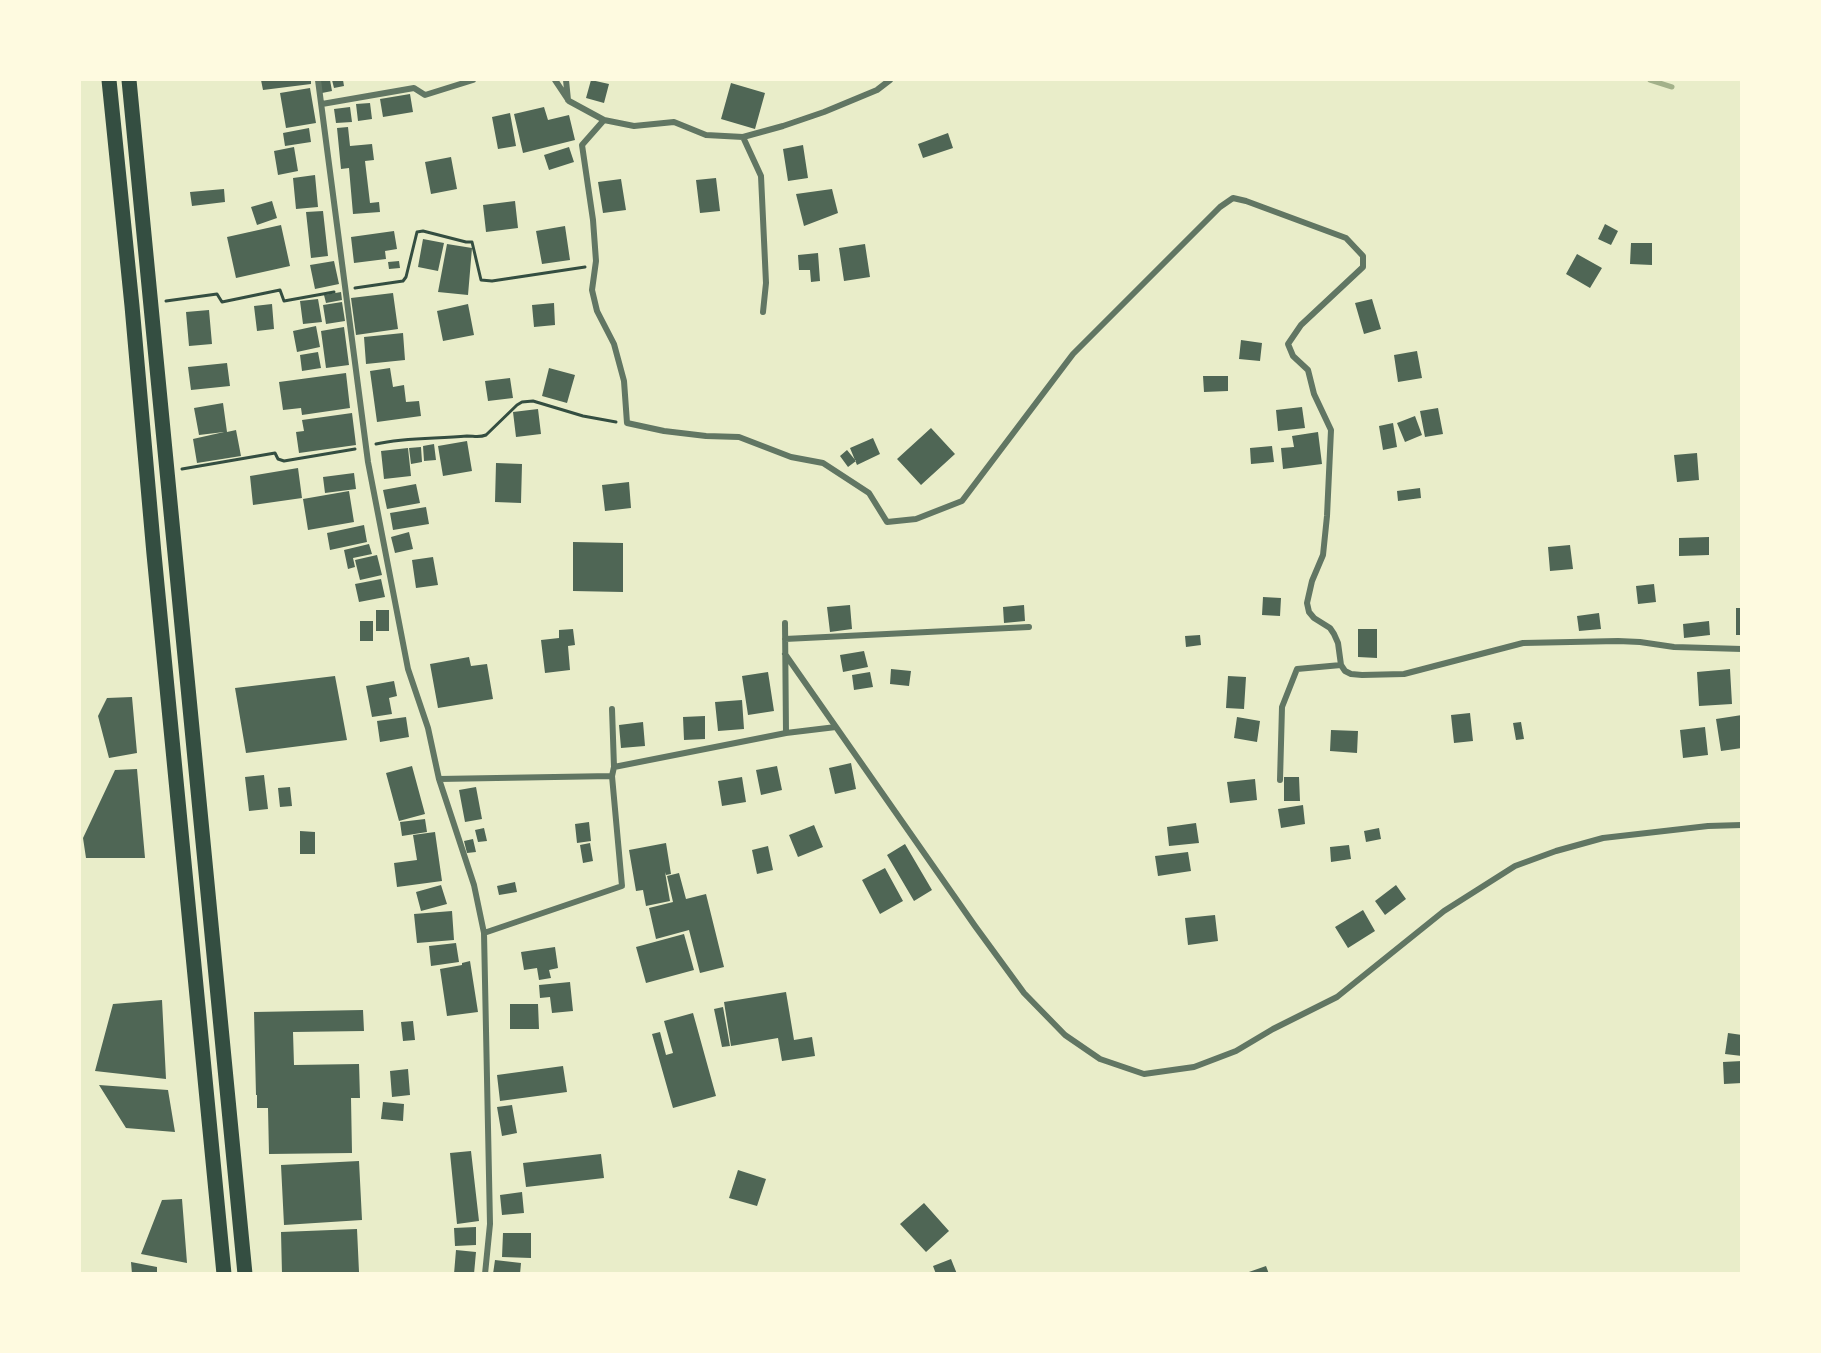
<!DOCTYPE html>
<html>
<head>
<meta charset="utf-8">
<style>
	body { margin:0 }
	#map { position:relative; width:1821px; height:1353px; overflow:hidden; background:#e9edc9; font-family:"PT Sans",sans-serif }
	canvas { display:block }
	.frame { position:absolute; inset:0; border:81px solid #fefae0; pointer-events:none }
</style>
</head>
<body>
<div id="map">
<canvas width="1821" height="1353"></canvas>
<div class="frame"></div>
</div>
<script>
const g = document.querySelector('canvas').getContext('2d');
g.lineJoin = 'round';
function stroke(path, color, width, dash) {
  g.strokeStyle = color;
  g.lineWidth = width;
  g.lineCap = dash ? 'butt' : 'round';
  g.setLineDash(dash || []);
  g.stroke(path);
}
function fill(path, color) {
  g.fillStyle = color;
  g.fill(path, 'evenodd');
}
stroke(new Path2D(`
	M1650,80L1672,87`), '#a3b18a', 5);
fill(new Path2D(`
	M261,80H311V84L263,90Z
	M320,80H330L332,91L322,93Z
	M332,80H343L344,86L334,88Z
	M591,80L609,84L604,103L586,98Z
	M731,83L765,93L755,129L721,119Z
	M310,88L316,123L286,128L280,93Z
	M410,94L413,112L383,117L380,99Z
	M370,103L372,119L358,121L356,104Z
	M350,107L352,122L336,123L334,109Z
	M544,107L548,120L569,115L575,140L523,153L514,114Z
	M510,113L516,146L498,149L492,117Z
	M348,127L350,146L372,144L374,160L365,161L370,203L379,202L380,212L353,214L349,168L341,169L337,128Z
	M309,128L311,142L285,146L283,133Z
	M948,133L953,148L923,158L918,144Z
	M803,145L808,178L788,181L783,149Z
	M294,147L298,171L278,175L274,151Z
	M569,147L574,162L549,170L544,155Z
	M451,157L457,189L431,194L425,162Z
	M315,175L318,207L296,209L293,178Z
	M716,178L720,211L700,213L696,180Z
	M621,179L626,210L603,213L598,182Z
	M224,189L225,202L192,206L190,192Z
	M832,189L838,213L804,226L796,194Z
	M272,201L277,218L257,225L251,207Z
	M515,201L518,228L486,232L483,205Z
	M323,211L328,256L311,258L306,212Z
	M1605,224L1618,231L1611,245L1598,239Z
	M281,225L290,266L236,278L227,237Z
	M565,226L570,260L542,264L536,231Z
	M394,231L397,249L385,251L386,259L354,263L351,237Z
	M423,239L444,243L438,271L418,267Z
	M1631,243H1652V265L1630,264Z
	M447,244L472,248L468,295L438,292Z
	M865,244L870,277L844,281L839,248Z
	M818,253L820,281L811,282L810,270H799L798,255Z
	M1577,254L1602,268L1590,288L1566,274Z
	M334,261L339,284L315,289L310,265Z
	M399,261L400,268L389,269L388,262Z
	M341,292L342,300L326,303L324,295Z
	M393,293L398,329L356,335L351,298Z
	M318,299L322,322L303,324L300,301Z
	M1372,299L1381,329L1364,334L1355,303Z
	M342,302L345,321L326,324L323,305Z
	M554,303L555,325L534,327L532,305Z
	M272,304L274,329L257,331L254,306Z
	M468,304L474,335L443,341L437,311Z
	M209,310L212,344L189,346L186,312Z
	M316,326L320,347L297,352L293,331Z
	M344,327L349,365L326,368L321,331Z
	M403,333L405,360L366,364L364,337Z
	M1241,340L1262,343L1260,361L1239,359Z
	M1417,351L1422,378L1398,382L1394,355Z
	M318,352L321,368L302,371L300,355Z
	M227,363L230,386L191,390L188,367Z
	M390,368L393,387L404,385L406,402L419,401L421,416L377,422L370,371Z
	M549,368L575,375L567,403L542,396Z
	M346,373L350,408L302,415L301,408L283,410L279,382Z
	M1203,376H1228V391L1204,392Z
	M510,378L513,398L488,401L485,381Z
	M223,403L227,432L236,430L241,456L197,463L193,439L224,432L199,435L194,408Z
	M1302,407L1305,428L1278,431L1276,410Z
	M1438,408L1443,434L1425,437L1420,411Z
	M538,409L541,434L516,437L513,412Z
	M352,413L356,445L299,453L296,432L304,431L302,420Z
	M1415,416L1422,435L1405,442L1397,423Z
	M1393,423L1397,447L1383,450L1379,426Z
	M931,428L955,454L921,485L897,459Z
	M1318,432L1322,464L1283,469L1281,448L1294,447L1292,436Z
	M873,438L880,454L857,465L850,448Z
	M467,441L472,471L443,476L438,446Z
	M434,444L436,460L424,461L423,446Z
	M1272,446L1274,462L1251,464L1250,448Z
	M421,447L422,462L411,464L409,448Z
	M408,448L411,476L384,479L381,451Z
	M847,450L856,461L848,467L840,456Z
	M1697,453L1699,480L1677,482L1674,455Z
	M496,463L522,464L521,503L495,502Z
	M298,468L302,498L253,505L250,476Z
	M354,473L356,489L325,493L323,477Z
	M629,482L631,508L605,511L602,485Z
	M416,484L420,503L387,509L383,490Z
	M1420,488L1421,498L1398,501L1397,491Z
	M349,491L354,522L308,530L303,499Z
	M426,507L429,524L393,530L390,513Z
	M364,525L367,542L330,550L327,533Z
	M409,532L413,549L395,553L391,537Z
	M1709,537V555L1679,556V538Z
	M573,542L623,543V592L573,591Z
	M369,544L372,554L353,558L355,567L348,569L344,550Z
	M1570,545L1573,569L1550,571L1548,547Z
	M377,555L382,575L360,580L355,560Z
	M433,557L438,585L416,588L412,560Z
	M381,579L385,597L359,602L355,584Z
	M1654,584L1656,602L1638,604L1636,586Z
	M1263,597L1281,598L1280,616L1262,615Z
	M850,605L852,629L830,632L827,607Z
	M1024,605L1025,621L1004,623L1003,607Z
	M1736,608H1742V635H1736Z
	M376,610H389V631H376Z
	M1599,613L1601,629L1579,631L1577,616Z
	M360,621H373V641H360Z
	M1709,621L1710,635L1684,638L1683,624Z
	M573,629L575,645L568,646L570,670L545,673L541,640L559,638V630Z
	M1358,629H1377V658L1358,657Z
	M1200,635L1201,645L1186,647L1185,636Z
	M864,651L868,667L843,672L840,655Z
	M469,657L471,666L487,664L493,699L438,708L430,664Z
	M891,669L911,671L909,686L890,684Z
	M1730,669L1732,704L1699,706L1697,672Z
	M768,672L774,711L748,715L742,676Z
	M870,672L873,687L854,690L852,675Z
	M335,676L347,740L246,753L235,688Z
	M1228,676L1246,677L1244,709L1226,708Z
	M394,681L397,696L389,698L392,714L372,717L366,686Z
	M132,697L137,753L109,758L98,716L107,698Z
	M742,700L744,729L718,731L715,702Z
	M1470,713L1473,741L1454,743L1451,715Z
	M1742,715V748L1721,751L1716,719Z
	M705,716V739L684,740L683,717Z
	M406,717L409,737L380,742L377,721Z
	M1237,717L1260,721L1257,742L1234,738Z
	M643,722L645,746L621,748L619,725Z
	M1521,722L1524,739L1516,740L1513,723Z
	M1705,727L1708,755L1683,758L1680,730Z
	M1331,730L1358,731L1357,753L1330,751Z
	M851,763L856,789L835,794L829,768Z
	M412,766L425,814L399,821L386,773Z
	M777,766L782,790L761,795L756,770Z
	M137,769L145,858H86L83,838L115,770Z
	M264,775L268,809L249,811L245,777Z
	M742,777L746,802L722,806L718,781Z
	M1284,777H1299L1300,801H1284Z
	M1255,779L1257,800L1230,803L1227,782Z
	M290,787L292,806L280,807L278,788Z
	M476,787L482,819L465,822L459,790Z
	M1303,805L1305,824L1281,828L1278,809Z
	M425,819L427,832L402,836L400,822Z
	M589,822L591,841L577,843L575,824Z
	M1196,823L1199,843L1169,846L1167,827Z
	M814,825L823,847L798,857L789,835Z
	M484,828L487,841L478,842L475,830Z
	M1379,828L1381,839L1366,842L1364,831Z
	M300,831L315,832V854H300Z
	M435,832L442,881L397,887L394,863L417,860L413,835Z
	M473,839L476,852L467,853L464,841Z
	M590,843L593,861L583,863L580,845Z
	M666,843L671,874L666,875L665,872L670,901L646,906L643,890L636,891L629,850Z
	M905,844L932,890L914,901L887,855Z
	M1349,845L1351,859L1331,862L1330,847Z
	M768,846L773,870L757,874L752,850Z
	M1188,852L1191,871L1158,876L1155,856Z
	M885,868L903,901L880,914L862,880Z
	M679,873L686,899L706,894L724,967L700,973L689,930L656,939L649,908L673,902L667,876Z
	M515,882L517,892L499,895L497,886Z
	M441,885L447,904L421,911L416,892Z
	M1396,885L1406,899L1385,915L1375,901Z
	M1363,910L1375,931L1348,948L1335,927Z
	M452,911L454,940L417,943L414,914Z
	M1215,915L1218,941L1188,945L1185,918Z
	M684,934L694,970L646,983L636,947Z
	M456,943L459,962L431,966L429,946Z
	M555,947L558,968L549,970L551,978L539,980L537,968L524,970L521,952Z
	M470,961L478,1012L447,1016L440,969L462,965V963Z
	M570,982L573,1011L552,1013L550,997L540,998L539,985Z
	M786,992L794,1040L812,1037L815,1056L782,1061L778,1038L731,1046L724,1002Z
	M162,1000L166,1079L95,1071L113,1004Z
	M510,1004H538L539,1029H510Z
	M723,1007L730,1046L722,1047L714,1009Z
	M363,1010L364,1031L293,1032L294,1065L359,1064L360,1098H351L352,1153L269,1154L268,1108H257V1095H256L254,1012Z
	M693,1013L716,1096L673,1108L652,1034L660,1032L666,1055L673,1053L664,1021Z
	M413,1021L415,1040L403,1041L401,1022Z
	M1728,1033L1742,1035V1056L1725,1054Z
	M1742,1061V1083L1724,1084L1723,1062Z
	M563,1066L567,1092L500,1101L497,1075Z
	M408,1069L410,1095L392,1097L390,1071Z
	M99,1085L168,1090L175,1132L126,1128Z
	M383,1102L404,1104L403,1121L381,1119Z
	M512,1105L517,1133L502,1136L497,1107Z
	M471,1151L479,1221L457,1224L450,1153Z
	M601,1154L604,1178L526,1187L523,1163Z
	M359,1161L362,1220L284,1225L281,1165Z
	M738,1170L766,1179L757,1206L729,1198Z
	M522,1192L524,1213L502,1215L500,1195Z
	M182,1199L187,1263L141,1254L162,1200Z
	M924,1203L949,1231L926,1252L900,1224Z
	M476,1227V1245L455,1246L454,1228Z
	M357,1229L359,1272L282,1274L281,1232Z
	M503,1233H531V1258L502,1257Z
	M456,1250L476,1252L474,1274H454Z
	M951,1259L957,1274H936L933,1266Z
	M495,1260L521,1263L520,1274H493Z
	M131,1262L157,1267V1274H132Z
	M1266,1266L1269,1274H1246V1273Z`), '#4f6655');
stroke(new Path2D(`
	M355,288L403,281L406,277L417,232L423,231L466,242H472L481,280L492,281L585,267
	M166,301L217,294L222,302L280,290L284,301L334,292
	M376,444C407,437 435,439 467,436C474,436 479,438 486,435L517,405L522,402L533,401L583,416L616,422
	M182,469L275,453L278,459L284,461L355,449`), '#344e41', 3);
stroke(new Path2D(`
	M318,80L368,462L408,669L428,728L439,779L474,885L484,933L490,1224L485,1274
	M555,80L569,101L604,120L634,126L674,122L706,135L743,137L783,126L824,112L877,90L890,80
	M566,80L568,100
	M322,104L414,88L425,95L473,80
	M604,120L582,145L593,220L596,261L592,290L597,311L614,344L624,381L627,423L664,431L706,436L739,437L791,457L823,463L869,493L887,522L916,519L962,501L1073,354L1220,207L1233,198L1246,201L1346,238L1363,256V267L1301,325L1288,344L1293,356L1308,370L1314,394L1331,430L1327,516L1323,555L1312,581L1307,603L1309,612L1314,618L1330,628L1334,634L1338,643L1341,665L1345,671L1351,674L1362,675L1404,674L1523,643L1618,641L1640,642L1674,647L1742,649
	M743,137L761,176L766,283L763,312
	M785,639L1029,627
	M785,654L975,926L1024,993L1065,1035L1100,1059L1144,1074L1194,1067L1236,1051L1273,1029L1337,997L1444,911L1515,866L1556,851L1603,838L1708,826L1742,825
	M786,733L836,727
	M614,767L786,733L785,623
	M439,779L612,776
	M1280,780L1282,707L1297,669L1341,665
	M484,933L622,886L612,776L614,767L612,709`), '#617663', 6);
stroke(new Path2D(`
	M109,80L132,306L154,554L224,1274
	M129,80L245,1274`), '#344e41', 15);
</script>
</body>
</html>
